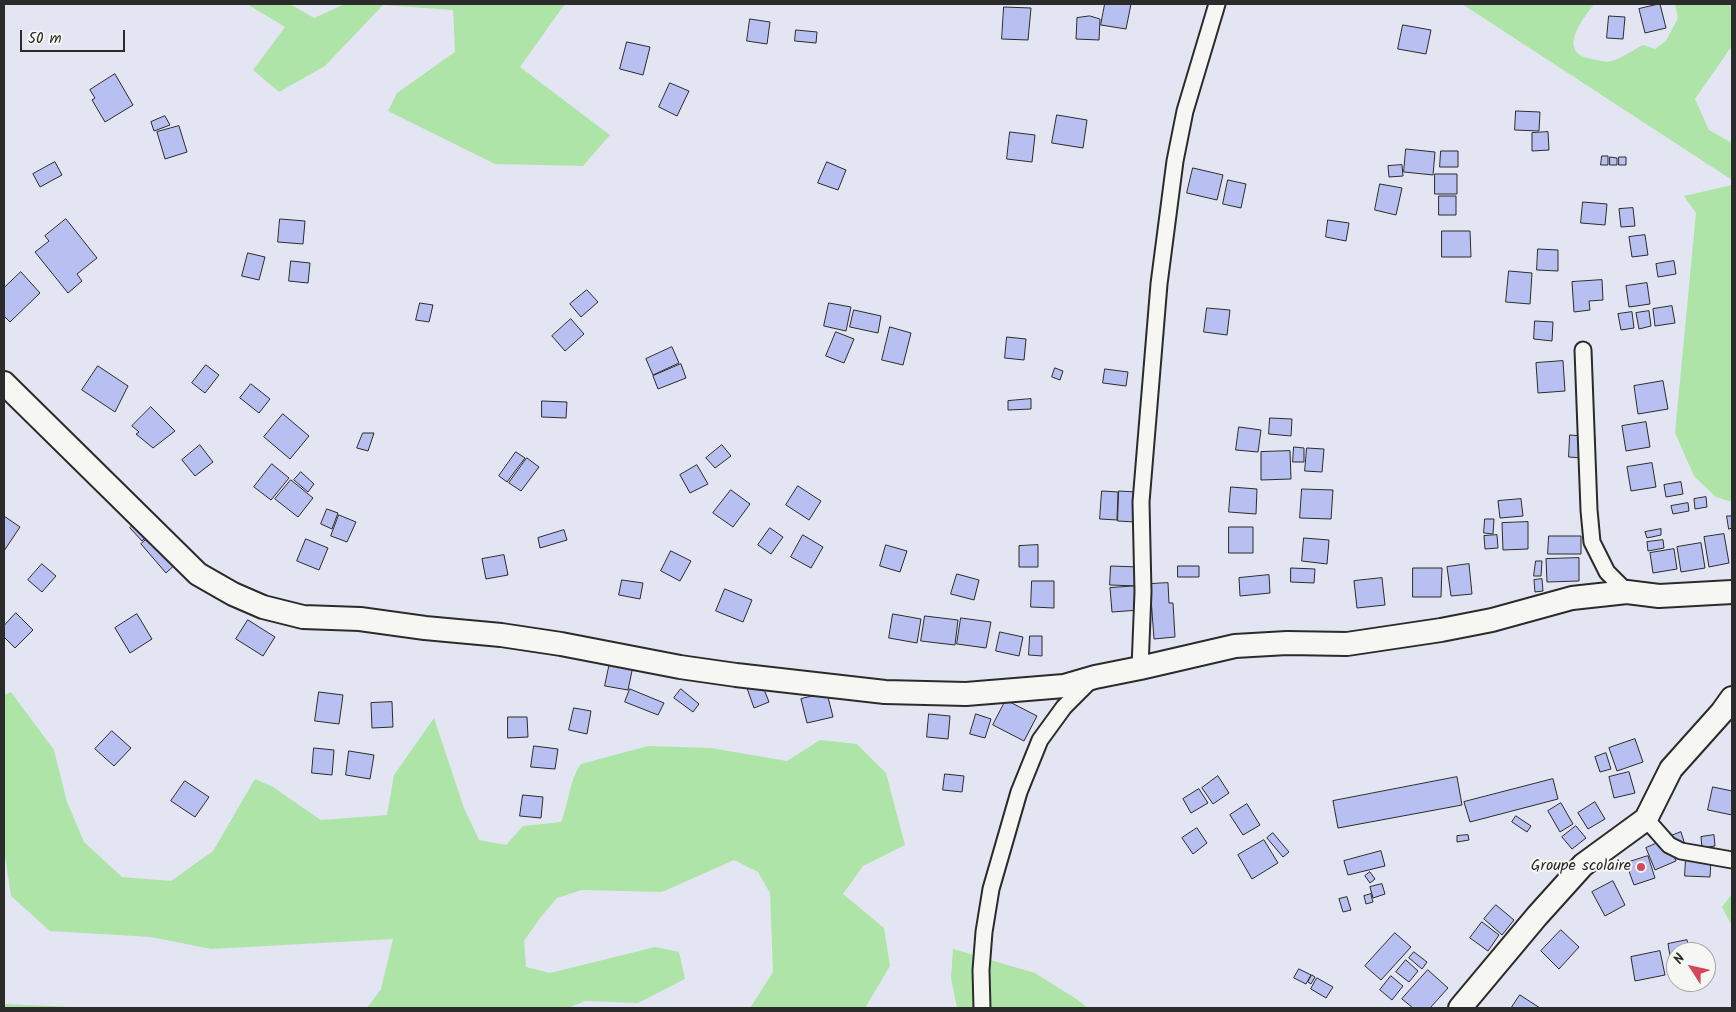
<!DOCTYPE html>
<html>
<head>
<meta charset="utf-8">
<style>
	body { margin:0 }
	#map { position:relative; width:1736px; height:1012px; overflow:hidden; background:#e3e6f2; font-family:Kalam,sans-serif }
	canvas { display:block }
	.frame { position:absolute; inset:0; border:5px solid #2b2b2b; pointer-events:none }
	.north { position:absolute; left:1666px; top:942px; width:50px; height:50px; box-sizing:border-box; background:#f6f6f2; border:1px solid #a5a5a2; border-radius:50%; rotate:305deg; font-size:14px; font-weight:700; line-height:20px; text-align:center; color:#2b2b2b }
	.north::after { content:''; display:block; margin:auto; width:18px; height:22px; background:#d1495b; clip-path:polygon(50% 0,100% 100%,50% 72%,0 100%) }
	.scale { position:absolute; left:20px; top:30px; width:105px; height:22px; box-sizing:border-box; border:2px solid #2b2b2b; border-top:0; padding-left:6px; font-size:15px; line-height:18px; white-space:nowrap; color:#2b2b2b; -webkit-text-stroke:4px #f6f6f2; paint-order:stroke }
</style>
</head>
<body>
<div id="map">
<canvas width="1736" height="1012"></canvas>
<div class="frame"></div>
<div class="north">N</div>
<div class="scale">50 m</div>
</div>
<script>
const g = document.querySelector('canvas').getContext('2d');
g.lineJoin = 'round';
function fill(path, color) {
  g.fillStyle = color;
  g.fill(path, 'evenodd');
}
function stroke(path, color, width, dash) {
  g.strokeStyle = color;
  g.lineWidth = width;
  g.lineCap = dash ? 'butt' : 'round';
  g.setLineDash(dash || []);
  g.stroke(path);
}
function drawText(font, color, halo, rows, align = 'center') {
  g.font = font + ' Kalam,sans-serif';
  g.lineWidth = 4;
  g.setLineDash([]);
  g.textBaseline = 'middle';
  g.strokeStyle = halo;
  g.fillStyle = color;
  for (const [text, x, y, turn = 0] of rows) {
    g.save();
    g.translate(x, y);
    g.rotate((+turn || 0) * Math.PI / 180);
    g.textAlign = isNaN(turn) ? turn : align;
    if (halo) g.strokeText(text, 0, 0);
    g.fillText(text, 0, 0);
    g.restore();
  }
}
fill(new Path2D(`
	M247,4H290L314,18L345,4H566L562,8L520,67L610,135L583,166L495,164L388,111L397,93L455,52L453,10L383,5L325,66L279,92L253,70L285,27Z
	M1462,4H1594C1582,20 1556,53 1592,59C1597,60 1606,63 1611,61C1622,58 1633,50 1643,45L1655,49L1666,41L1678,18L1675,4H1732V48L1729,50L1695,99L1709,130L1732,143V180Z
	M1732,185V502L1716,497L1694,476L1675,433L1696,213L1684,196Z
	M11,692L54,750L67,802L84,842L122,877L171,881L213,851L255,779L273,787L321,820L387,815L394,775L434,718L464,808L479,840L506,845L523,826L561,822C569,803 569,781 581,764L648,746L711,748L787,761L820,740L857,744L886,773L905,845L863,866L843,894L884,928L890,966L865,1008H750L773,972L770,893L758,872L734,860L662,892L582,890L557,898L540,918L524,941L526,967L550,973L655,947L679,952L685,979L638,1003L585,1001L568,1008H367L381,989L393,939L211,949L151,937L50,931L11,896L4,849V695Z
	M1732,894V926L1722,907Z
	M953,949L1035,973L1078,1000L1088,1008H957L951,978Z
	M4,1004L97,1008H4Z`), '#aee4a8');
const building = new Path2D(`
	M1105,4H1131L1126,29L1101,25Z
	M1660,4L1666,28L1645,33L1639,9Z
	M1004,7L1031,8L1028,40L1002,39Z
	M1090,16L1100,19L1099,40L1076,39L1077,18Z
	M1609,16L1625,17L1623,39L1607,38Z
	M750,19L770,22L767,44L747,41Z
	M1403,25L1431,30L1426,54L1398,49Z
	M796,30L817,32L816,43L795,41Z
	M627,42L650,47L643,75L620,69Z
	M115,74L133,105L105,122L92,100L95,98L90,90Z
	M670,83L689,91L677,116L659,107Z
	M1516,111L1540,112L1539,131L1515,130Z
	M1057,115L1087,120L1083,148L1052,143Z
	M165,116L170,125L154,131L151,122Z
	M179,126L187,152L165,159L157,132Z
	M1010,132L1035,135L1032,162L1007,159Z
	M1548,132L1549,150L1532,151V133Z
	M1406,149L1435,152L1433,175L1404,172Z
	M1441,151H1458V167H1440Z
	M1602,156H1608V165H1601Z
	M1610,157L1617,158V165H1610Z
	M1619,157H1626V165H1619Z
	M55,162L62,175L40,187L33,174Z
	M827,162L846,170L838,190L818,183Z
	M1402,165L1403,176L1389,177L1388,166Z
	M1193,168L1223,175L1217,200L1187,193Z
	M1435,174H1457V194H1435Z
	M1228,180L1246,184L1241,208L1223,204Z
	M1380,184L1402,188L1396,215L1375,210Z
	M1439,196H1456V215H1439Z
	M1583,202L1607,204L1605,225L1581,223Z
	M1633,208L1635,226L1621,227L1619,209Z
	M66,219L97,258L77,274L82,281L68,293L35,252L49,241L45,236Z
	M280,219L305,221L303,244L278,242Z
	M1328,220L1349,223L1346,241L1326,237Z
	M1442,231H1470L1471,257H1442Z
	M1645,235L1648,255L1632,257L1629,237Z
	M1538,249L1558,250V271L1537,270Z
	M248,253L265,257L259,280L242,276Z
	M291,261L310,263L308,283L289,281Z
	M1674,261L1676,274L1658,277L1656,264Z
	M1509,271L1532,273L1530,304L1506,302Z
	M21,272L40,293L10,322L4,316V288Z
	M1602,280L1603,300L1589,301L1590,310L1574,312L1572,282Z
	M1647,283L1650,304L1629,307L1626,286Z
	M587,290L598,302L581,317L570,304Z
	M420,303L433,305L429,322L416,320Z
	M829,303L851,307L846,331L824,326Z
	M1672,306L1675,323L1655,326L1653,309Z
	M1207,308L1230,310L1227,335L1204,332Z
	M854,310L881,316L878,333L850,327Z
	M1649,311L1651,326L1639,329L1636,313Z
	M1632,312L1634,328L1621,330L1618,314Z
	M571,319L584,334L565,351L552,336Z
	M1535,321L1553,322L1552,341L1534,339Z
	M890,327L911,333L903,365L882,360Z
	M836,332L854,339L844,363L826,356Z
	M1007,337L1026,339L1024,360L1005,358Z
	M672,347L679,363L653,375L646,359Z
	M1563,361L1565,391L1538,393L1536,363Z
	M681,364L686,378L658,389L653,376Z
	M206,365L219,375L205,393L192,383Z
	M98,366L128,386L115,412L82,390Z
	M1055,368L1063,371L1060,380L1052,377Z
	M1105,369L1128,372L1126,386L1103,383Z
	M1663,381L1668,409L1638,414L1634,386Z
	M251,384L270,399L259,413L240,398Z
	M1031,399V409L1008,410V401Z
	M542,401L567,402L566,418L542,417Z
	M151,407L175,431L153,448L136,434L139,432L132,426Z
	M283,414L309,436L290,459L264,437Z
	M1270,418L1292,419L1291,436L1269,434Z
	M1646,422L1650,447L1626,451L1622,426Z
	M1239,427L1261,430L1258,452L1236,450Z
	M363,433H374L368,451L357,448Z
	M1570,435L1595,437L1594,459L1569,457Z
	M200,445L213,462L195,476L182,460Z
	M722,445L731,456L715,468L706,458Z
	M1294,447L1304,448V462H1293Z
	M1307,448L1324,449L1322,472L1305,471Z
	M1290,451L1291,479L1261,480V452Z
	M516,452L525,458L507,482L499,476Z
	M527,458L539,467L521,491L509,483Z
	M1652,463L1656,487L1631,491L1627,467Z
	M272,464L289,478L271,500L254,487Z
	M697,465L708,484L690,493L680,475Z
	M301,472L314,484L308,492L294,480Z
	M291,480L313,498L298,517L275,499Z
	M1681,482L1683,494L1666,497L1664,485Z
	M798,486L821,501L809,520L786,505Z
	M1231,487L1257,489L1256,514L1229,512Z
	M1302,489L1333,490L1331,519L1300,518Z
	M731,490L750,504L733,527L713,513Z
	M1102,491L1118,492L1117,520L1100,519Z
	M1119,491L1136,492L1135,522L1118,521Z
	M1706,497L1707,507L1695,509L1694,499Z
	M1521,499L1523,516L1500,518L1498,501Z
	M1688,503L1689,511L1673,514L1671,506Z
	M327,509L338,513L332,529L321,524Z
	M339,515L356,522L347,542L331,536Z
	M4,516L20,527L4,551Z
	M1727,516H1732V528L1729,529Z
	M140,518L152,531L142,541L130,528Z
	M1485,519H1494L1493,534L1484,533Z
	M1528,522V549L1503,550L1502,523Z
	M1229,527H1253V553H1229Z
	M770,528L783,537L771,554L758,545Z
	M159,529L183,557L166,573L141,544Z
	M1661,529V535L1647,538L1645,532Z
	M564,530L567,540L540,548L538,538Z
	M1724,534L1729,563L1709,567L1704,537Z
	M803,535L823,547L811,568L791,557Z
	M1497,535L1498,548L1485,549L1484,536Z
	M1549,536H1581V554H1548Z
	M1304,538L1329,540L1327,564L1302,561Z
	M306,539L328,548L319,570L297,561Z
	M1663,540L1664,548L1648,551L1647,542Z
	M1701,543L1705,568L1681,572L1677,547Z
	M886,545L907,551L900,572L880,566Z
	M1038,545V567H1019V546Z
	M1674,549L1677,569L1653,573L1650,553Z
	M671,551L691,561L680,581L661,571Z
	M504,555L508,575L486,579L482,559Z
	M1579,558V581L1547,582L1546,559Z
	M1536,561H1542L1541,576H1534Z
	M42,564L56,576L42,592L28,580Z
	M1469,564L1472,594L1451,596L1447,567Z
	M1111,566L1139,567L1138,586L1110,585Z
	M1178,566H1199V577H1178Z
	M1291,568L1315,569L1314,583L1291,582Z
	M1413,568H1442L1441,597H1413Z
	M957,574L979,580L974,600L951,594Z
	M1269,575L1270,593L1240,596L1239,578Z
	M1382,578L1385,605L1357,608L1354,581Z
	M1542,579L1543,591L1535,592L1534,580Z
	M622,580L643,583L640,599L619,595Z
	M1032,581H1054V608L1031,607Z
	M1168,583L1169,603H1173L1175,637L1154,639L1150,584Z
	M1138,586L1140,610L1112,612L1110,588Z
	M725,589L752,600L743,622L716,611Z
	M16,613L33,630L15,648L4,637V626Z
	M137,614L152,639L130,653L115,628Z
	M893,614L921,619L917,643L889,638Z
	M925,616L958,620L955,645L921,641Z
	M961,618L991,622L986,648L957,644Z
	M248,620L275,637L263,656L236,639Z
	M1000,632L1023,637L1019,656L996,651Z
	M1030,636H1042V656L1029,655Z
	M610,662L633,666L628,690L605,686Z
	M756,669L769,702L754,708L742,674Z
	M630,689L664,703L658,715L625,702Z
	M681,689L699,704L693,712L674,698Z
	M319,692L343,695L339,724L315,721Z
	M827,693L833,717L807,723L801,699Z
	M1006,700L1037,716L1024,741L993,725Z
	M392,702L393,727L372,728L371,703Z
	M574,708L591,711L587,734L569,730Z
	M929,714L950,716L948,739L927,737Z
	M976,714L991,719L985,738L970,734Z
	M508,717H527L528,737L508,738Z
	M112,731L131,748L114,766L95,749Z
	M1635,739L1643,762L1617,771L1609,748Z
	M534,746L558,749L555,769L531,767Z
	M314,748L334,750L332,775L312,773Z
	M349,751L374,755L370,779L346,775Z
	M1606,753L1611,769L1600,772L1595,757Z
	M1629,772L1635,793L1614,798L1609,777Z
	M945,774L964,776L962,792L943,790Z
	M1218,776L1229,793L1213,804L1202,788Z
	M1457,777L1462,805L1338,828L1333,801Z
	M1553,779L1558,799L1470,822L1464,802Z
	M185,781L209,797L195,817L171,801Z
	M1713,787L1732,791V815L1708,810Z
	M1199,789L1208,803L1191,813L1183,799Z
	M523,795L543,797L541,818L520,816Z
	M1595,802L1605,819L1588,829L1578,813Z
	M1561,803L1573,824L1560,832L1548,811Z
	M1247,804L1260,825L1243,835L1230,815Z
	M1516,816L1531,826L1527,832L1512,822Z
	M1576,826L1586,838L1572,849L1562,837Z
	M1197,828L1207,843L1193,854L1182,838Z
	M1681,832L1687,851L1678,855L1671,836Z
	M1273,833L1289,852L1283,857L1267,838Z
	M1468,835L1469,840L1457,842V836Z
	M1714,835L1715,846L1702,848L1701,837Z
	M1667,839L1676,861L1655,870L1646,848Z
	M1264,840L1278,863L1252,879L1238,855Z
	M1381,851L1385,866L1348,875L1344,861Z
	M1648,856L1655,878L1634,885L1626,863Z
	M1686,858L1711,859L1710,877L1685,876Z
	M1370,872L1375,879L1370,883L1365,876Z
	M1613,881L1625,905L1605,916L1592,892Z
	M1382,884L1385,894L1373,898L1370,887Z
	M1371,894L1373,902L1366,904L1364,896Z
	M1347,897L1351,910L1343,912L1339,899Z
	M1496,905L1514,920L1502,935L1484,919Z
	M1482,922L1499,935L1488,951L1470,938Z
	M1561,930L1579,947L1559,969L1541,951Z
	M1395,933L1411,947L1381,980L1365,966Z
	M1687,940L1690,952H1676V973H1673L1668,944Z
	M1660,951L1665,975L1635,981L1631,957Z
	M1414,952L1427,962L1422,969L1409,958Z
	M1406,960L1418,971L1409,982L1396,972Z
	M1299,969L1311,975L1306,984L1294,978Z
	M1428,970L1448,988L1430,1008H1413L1402,999Z
	M1312,975L1315,977L1311,984L1308,982Z
	M1391,976L1403,986L1392,1000L1380,990Z
	M1317,978L1333,987L1326,998L1311,989Z
	M1520,995L1540,1008H1514L1512,1007Z`);
fill(building, '#b8c0f1');
stroke(building, '#2b2b2b', 1);
const street = new Path2D(`
	M1583,350L1589,510L1592,542L1607,572L1627,592
	M1140,668L1143,592L1141,502L1159,284L1175,161L1185,111L1217,4
	M1646,819L1669,845L1681,851L1732,860
	M982,1008L981,970L984,932L991,889L1019,792L1040,740L1064,707L1091,680`);
const secondary = new Path2D(`
	M4,383L198,574L233,594L263,607L303,617L360,619L425,628L501,635L561,644L680,667L736,675L885,692L966,694L1064,686L1095,677L1140,668L1235,646L1287,643L1347,644L1441,630L1492,620L1572,598L1627,592L1659,596L1732,592
	M1460,1008L1537,916L1583,865L1646,819L1671,769L1722,712L1732,698`);
stroke(street, '#2b2b2b', 19);
stroke(secondary, '#2b2b2b', 26);
stroke(street, '#f6f6f2', 15);
stroke(secondary, '#f6f6f2', 22);
for (const [x, y, r, color] of [
	[1641,867,5,"#d1495b"]
]) {
  const dot = new Path2D();
  dot.arc(x, y, r, 0, 2 * Math.PI);
  g.fillStyle = color;
  g.fill(dot);
  stroke(dot, '#f6f6f2', 2);
}
drawText('16px', '#2b2b2b', '#f6f6f2', [
	["Groupe scolaire",1631,867]
], 'right');
</script>
</body>
</html>
